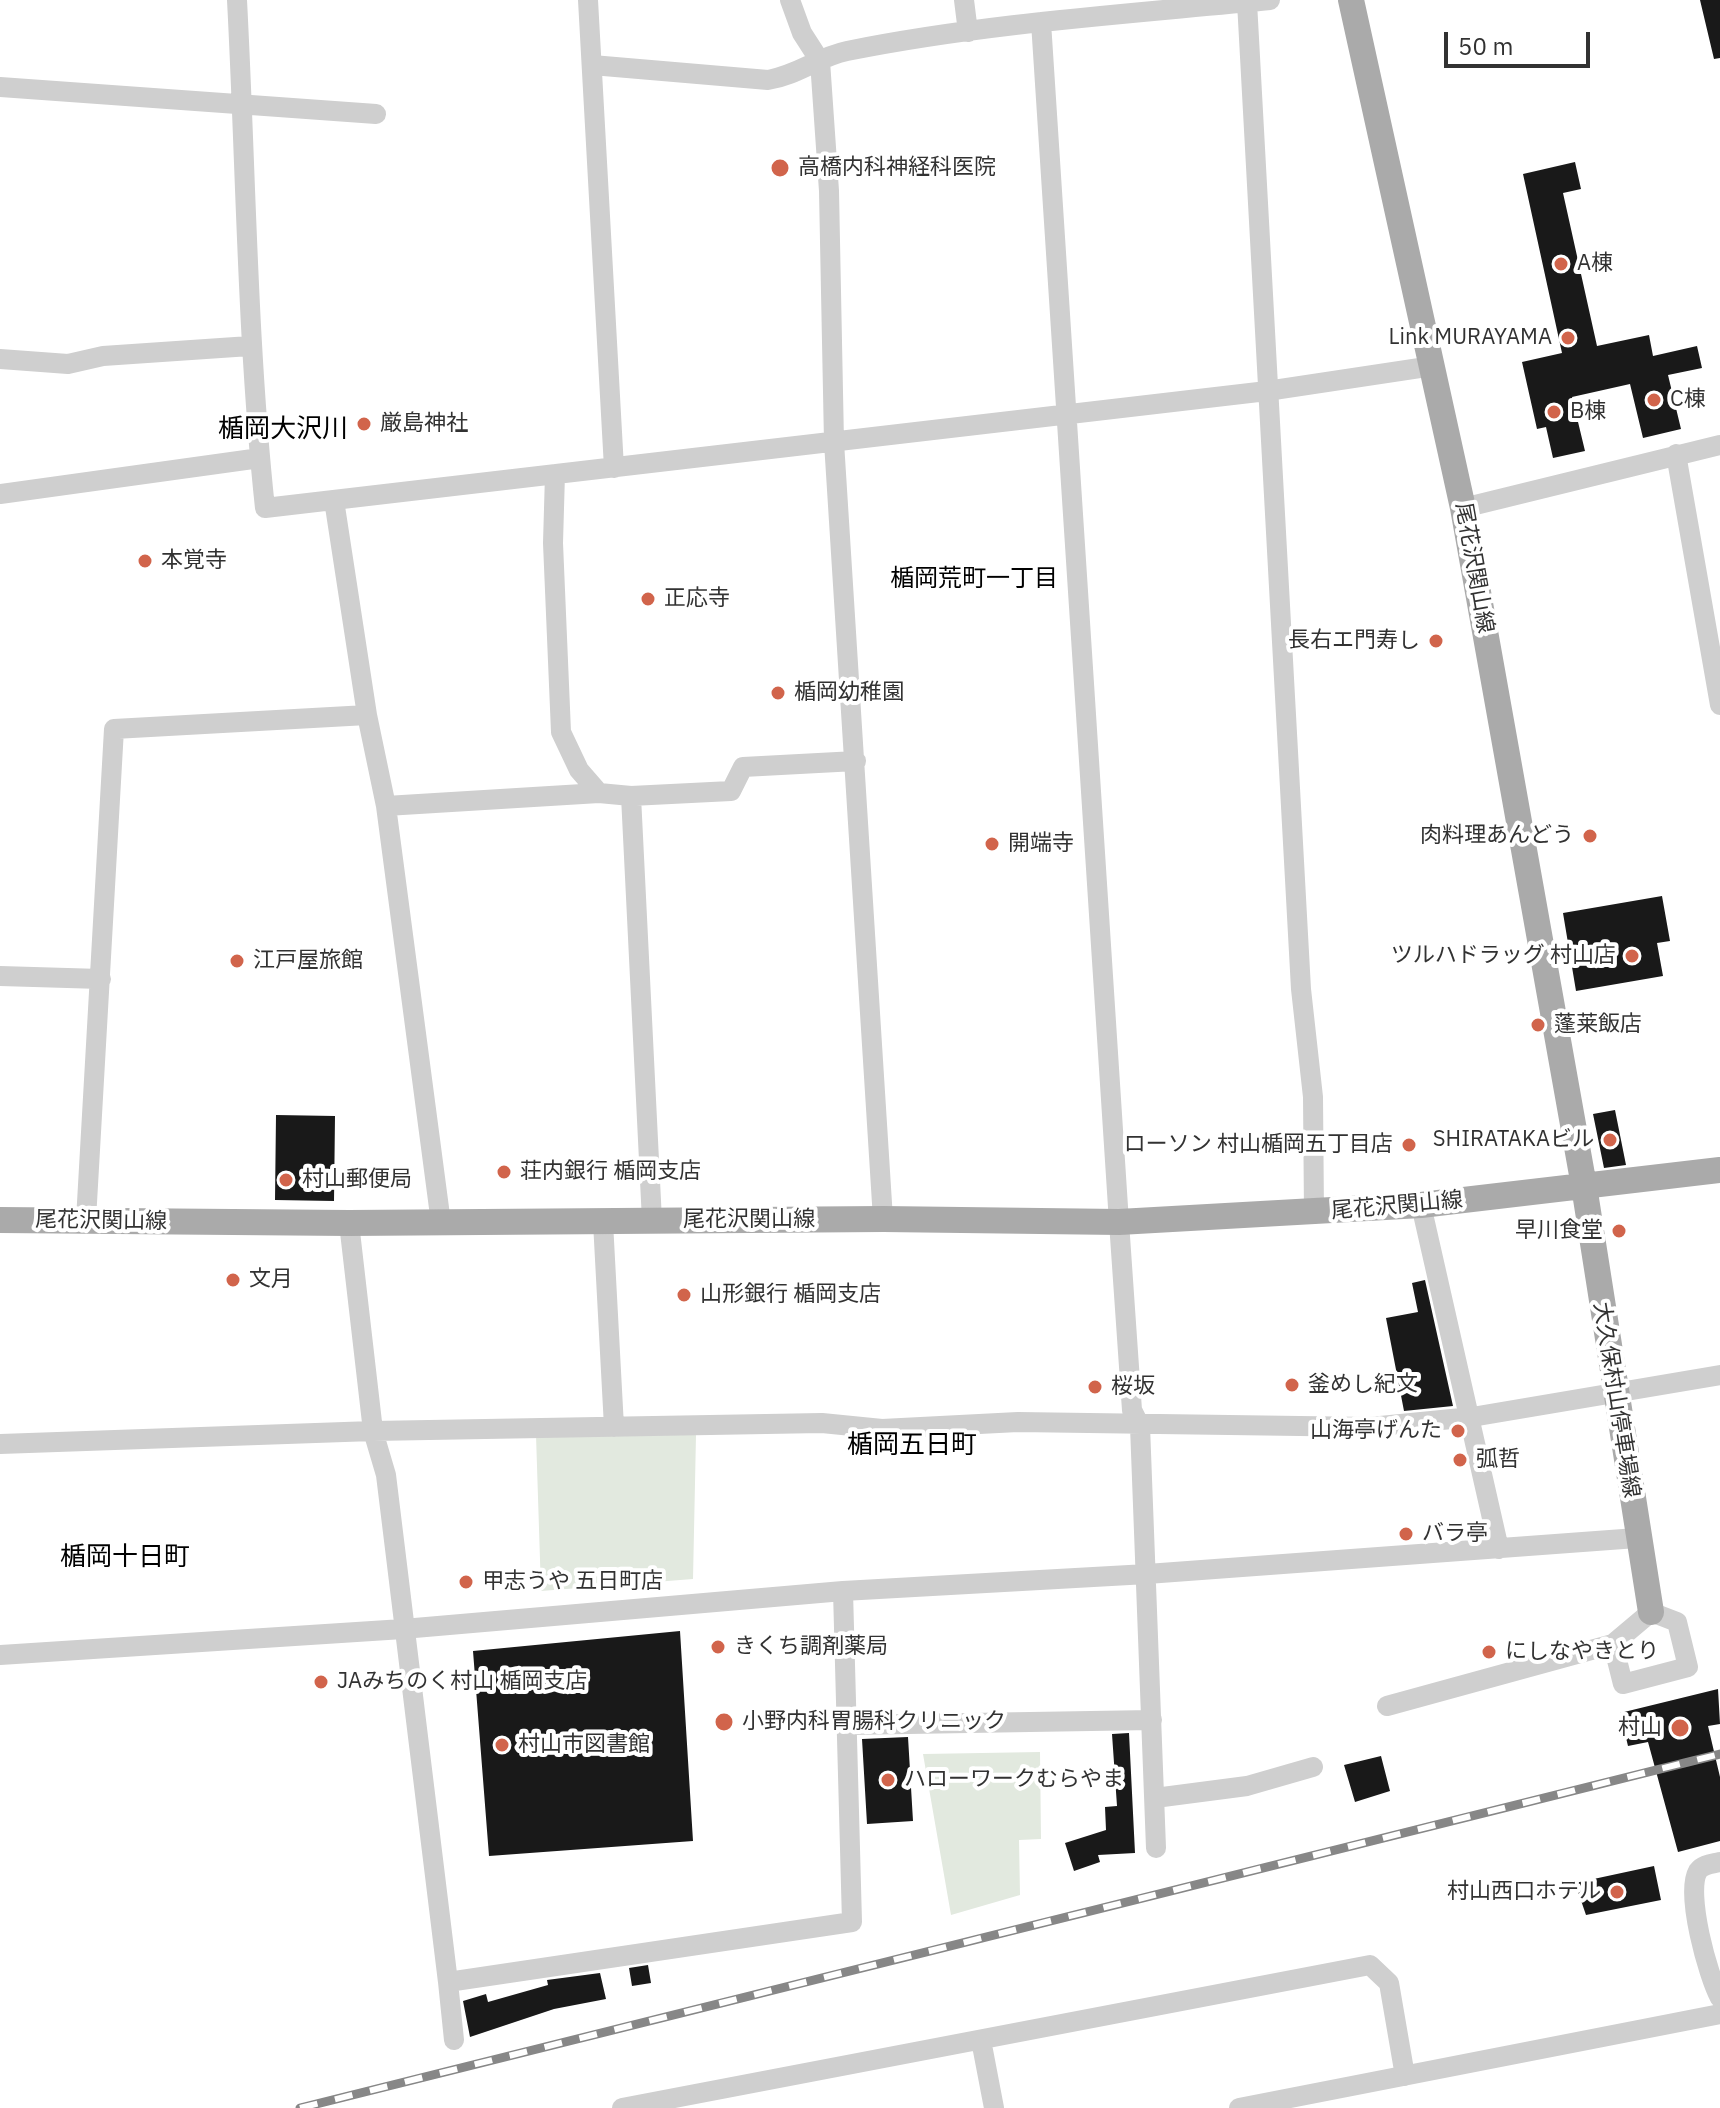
<!DOCTYPE html>
<html>
<head>
<meta charset="utf-8">
<style>
	body { margin:0 }
	#map { position:relative; width:1720px; height:2108px; overflow:hidden; background:#fff; font-family:"IBM Plex Sans",sans-serif }
	canvas { display:block }
	.scale { position:absolute; left:1444px; top:32px; width:146px; height:36px; box-sizing:border-box; border:4px solid #323232; border-top:0; padding-left:10px; font-size:24px; line-height:28px; white-space:nowrap; color:#323232; -webkit-text-stroke:6px #fff; paint-order:stroke }
</style>
</head>
<body>
<div id="map">
<canvas width="1720" height="2108"></canvas>
<div class="scale">50 m</div>
</div>
<script>
const g = document.querySelector('canvas').getContext('2d');
g.lineJoin = 'round';
function fill(path, color) {
  g.fillStyle = color;
  g.fill(path, 'evenodd');
}
function stroke(path, color, width, dash) {
  g.strokeStyle = color;
  g.lineWidth = width;
  g.lineCap = dash ? 'butt' : 'round';
  g.setLineDash(dash || []);
  g.stroke(path);
}
function drawText(font, color, halo, rows, align = 'center') {
  g.font = font + ' "IBM Plex Sans","Noto Sans JP",sans-serif';
  g.lineWidth = 8;
  g.setLineDash([]);
  g.textBaseline = 'middle';
  g.strokeStyle = halo;
  g.fillStyle = color;
  for (const [text, x, y, turn = 0] of rows) {
    g.save();
    g.translate(x, y);
    g.rotate((+turn || 0) * Math.PI / 180);
    g.textAlign = isNaN(turn) ? turn : align;
    if (halo) g.strokeText(text, 0, 0);
    g.fillText(text, 0, 0);
    g.restore();
  }
}
fill(new Path2D(`
	M536,1435H696L693,1579L541,1591Z
	M1040,1752L1041,1839L1019,1840L1020,1895L951,1915L923,1754Z`), '#e2e9df');
fill(new Path2D(`
	M1700,0H1720V58L1714,59Z
	M1575,162L1581,189L1563,193L1597,346L1649,335L1653,356L1697,346L1702,368L1668,375L1681,429L1643,438L1630,384L1572,397L1585,451L1553,458L1546,427L1537,429L1522,362L1562,353L1523,174Z
	M1662,896L1670,941L1657,943L1663,976L1576,991L1563,913Z
	M1615,1110L1626,1165L1604,1168L1593,1114Z
	M276,1115L335,1116L334,1201L275,1200Z
	M1425,1280L1453,1406L1404,1411L1386,1318L1418,1312L1412,1283Z
	M680,1631L693,1841L489,1856L473,1651Z
	M1718,1689L1720,1724L1708,1726L1720,1777V1841L1678,1852L1648,1742L1628,1746L1620,1713Z
	M1129,1733L1135,1853L1098,1855L1100,1862L1074,1871L1065,1843L1106,1830L1105,1807L1117,1806L1112,1734Z
	M908,1737L913,1821L867,1824L862,1739Z
	M1381,1756L1390,1791L1355,1802L1344,1765Z
	M1654,1866L1661,1900L1586,1915L1575,1883Z
	M648,1965L651,1983L632,1986L629,1968Z
	M600,1973L606,1999L554,2009L470,2037L463,2001L486,1994L488,2002L548,1985L547,1980Z`), '#191919');
stroke(new Path2D(`
	M237,0C246,170 247,340 265,508L1267,391L1433,366
	M588,0L614,468
	M790,0L802,33L820,61L829,191L834,442L883,1219
	M964,0L968,32
	M1247,2L1301,989L1313,1097L1314,1214
	M1041,22L1119,1222L1132,1410L1140,1426L1156,1848
	M592,65L768,80C798,75 818,57 847,51C986,23 1129,14 1270,0
	M0,87L376,114
	M0,359L68,364L103,356L250,346
	M1676,454L1720,705
	M555,474L553,543L561,732L579,770L599,793L631,796L731,791L743,767L856,761
	M0,494L260,458
	M334,500L367,715L386,806L441,1223
	M1463,508L1720,445
	M631,796L652,1221
	M386,806L599,793
	M0,976L101,979
	M1421,1205L1499,1549
	M86,1220L114,729L367,715
	M603,1222L614,1427
	M349,1223L373,1431L386,1475L448,1982L852,1922L843,1591
	M0,1444L373,1431L822,1423L882,1429L1018,1422L1370,1427L1472,1417L1720,1375
	M1651,1612L1677,1622L1688,1667L1623,1684L1613,1644Z
	M0,1655L403,1629L843,1591L1147,1574L1637,1538
	M1387,1706L1613,1644
	M847,1725L1152,1720
	M1155,1798L1247,1786L1313,1767
	M1720,1862C1712,1864 1703,1864 1698,1871C1685,1893 1708,1976 1720,1998
	M448,1982L454,2040
	M981,2040L994,2108
	M622,2108L1370,1965L1389,1983L1405,2076
	M1239,2108L1720,2014`), '#cfcfcf', 20);
stroke(new Path2D(`
	M1351,0L1463,508L1584,1186L1651,1612
	M0,1220L349,1223L883,1219L1119,1222L1421,1205L1720,1170`), '#aaa', 26);
const rail = new Path2D(`
	M300,2108L1720,1754`);
stroke(rail, '#878787', 9);
stroke(rail, '#fff', 6, [18]);
for (const [x, y, r, color] of [
	[780,168,10,"#d1644b"],
	[1561,264,8,"#d1644b"],
	[1568,338,8,"#d1644b"],
	[1654,400,8,"#d1644b"],
	[1554,412,8,"#d1644b"],
	[364,424,8,"#d1644b"],
	[145,561,8,"#d1644b"],
	[648,599,8,"#d1644b"],
	[1436,641,8,"#d1644b"],
	[778,693,8,"#d1644b"],
	[1590,836,8,"#d1644b"],
	[992,844,8,"#d1644b"],
	[1632,956,8,"#d1644b"],
	[237,961,8,"#d1644b"],
	[1538,1025,8,"#d1644b"],
	[1610,1140,8,"#d1644b"],
	[1409,1145,8,"#d1644b"],
	[504,1172,8,"#d1644b"],
	[286,1180,8,"#d1644b"],
	[1619,1231,8,"#d1644b"],
	[233,1280,8,"#d1644b"],
	[684,1295,8,"#d1644b"],
	[1292,1385,8,"#d1644b"],
	[1095,1387,8,"#d1644b"],
	[1458,1431,8,"#d1644b"],
	[1460,1460,8,"#d1644b"],
	[1406,1534,8,"#d1644b"],
	[466,1582,8,"#d1644b"],
	[718,1647,8,"#d1644b"],
	[1489,1652,8,"#d1644b"],
	[321,1682,8,"#d1644b"],
	[724,1722,10,"#d1644b"],
	[1680,1728,10,"#d1644b"],
	[502,1745,8,"#d1644b"],
	[888,1780,8,"#d1644b"],
	[1617,1892,8,"#d1644b"]
]) {
  const dot = new Path2D();
  dot.arc(x, y, r, 0, 2 * Math.PI);
  g.fillStyle = color;
  g.fill(dot);
  stroke(dot, '#fff', 3);
}
drawText('22px', '#323232', '#fff', [
	["高橋内科神経科医院",798,168],
	["A棟",1577,264],
	["Link MURAYAMA",1552,338,"right"],
	["C棟",1670,400],
	["B棟",1570,412],
	["厳島神社",380,424],
	["本覚寺",161,561],
	["正応寺",664,599],
	["長右エ門寿し",1420,641,"right"],
	["楯岡幼稚園",794,693],
	["肉料理あんどう",1574,836,"right"],
	["開端寺",1008,844],
	["ツルハドラッグ 村山店",1616,956,"right"],
	["江戸屋旅館",253,961],
	["蓬莱飯店",1554,1025],
	["SHIRATAKAビル",1594,1140,"right"],
	["ローソン 村山楯岡五丁目店",1393,1145,"right"],
	["荘内銀行 楯岡支店",520,1172],
	["村山郵便局",302,1180],
	["早川食堂",1603,1231,"right"],
	["文月",249,1280],
	["山形銀行 楯岡支店",700,1295],
	["釜めし紀文",1308,1385],
	["桜坂",1111,1387],
	["山海亭げんた",1442,1431,"right"],
	["弧哲",1476,1460],
	["バラ亭",1422,1534],
	["甲志うや 五日町店",482,1582],
	["きくち調剤薬局",734,1647],
	["にしなやきとり",1505,1652],
	["JAみちのく村山 楯岡支店",337,1682],
	["小野内科胃腸科クリニック",742,1722],
	["村山",1662,1728,"right"],
	["村山市図書館",518,1745],
	["ハローワークむらやま",904,1780],
	["村山西口ホテル",1601,1892,"right"]
], 'left');
drawText('22px', '#323232', '#fff', [
	["尾花沢関山線",1474,568,80],
	["尾花沢関山線",1397,1206,-5],
	["尾花沢関山線",749,1220],
	["尾花沢関山線",101,1221,1],
	["大久保村山停車場線",1616,1400,81]
]);
drawText('24px', '#000', '#fff', [
	["楯岡荒町一丁目",974,579]
]);
drawText('26px', '#000', '#fff', [
	["楯岡大沢川",283,429],
	["楯岡五日町",912,1445],
	["楯岡十日町",125,1557]
]);
</script>
</body>
</html>
